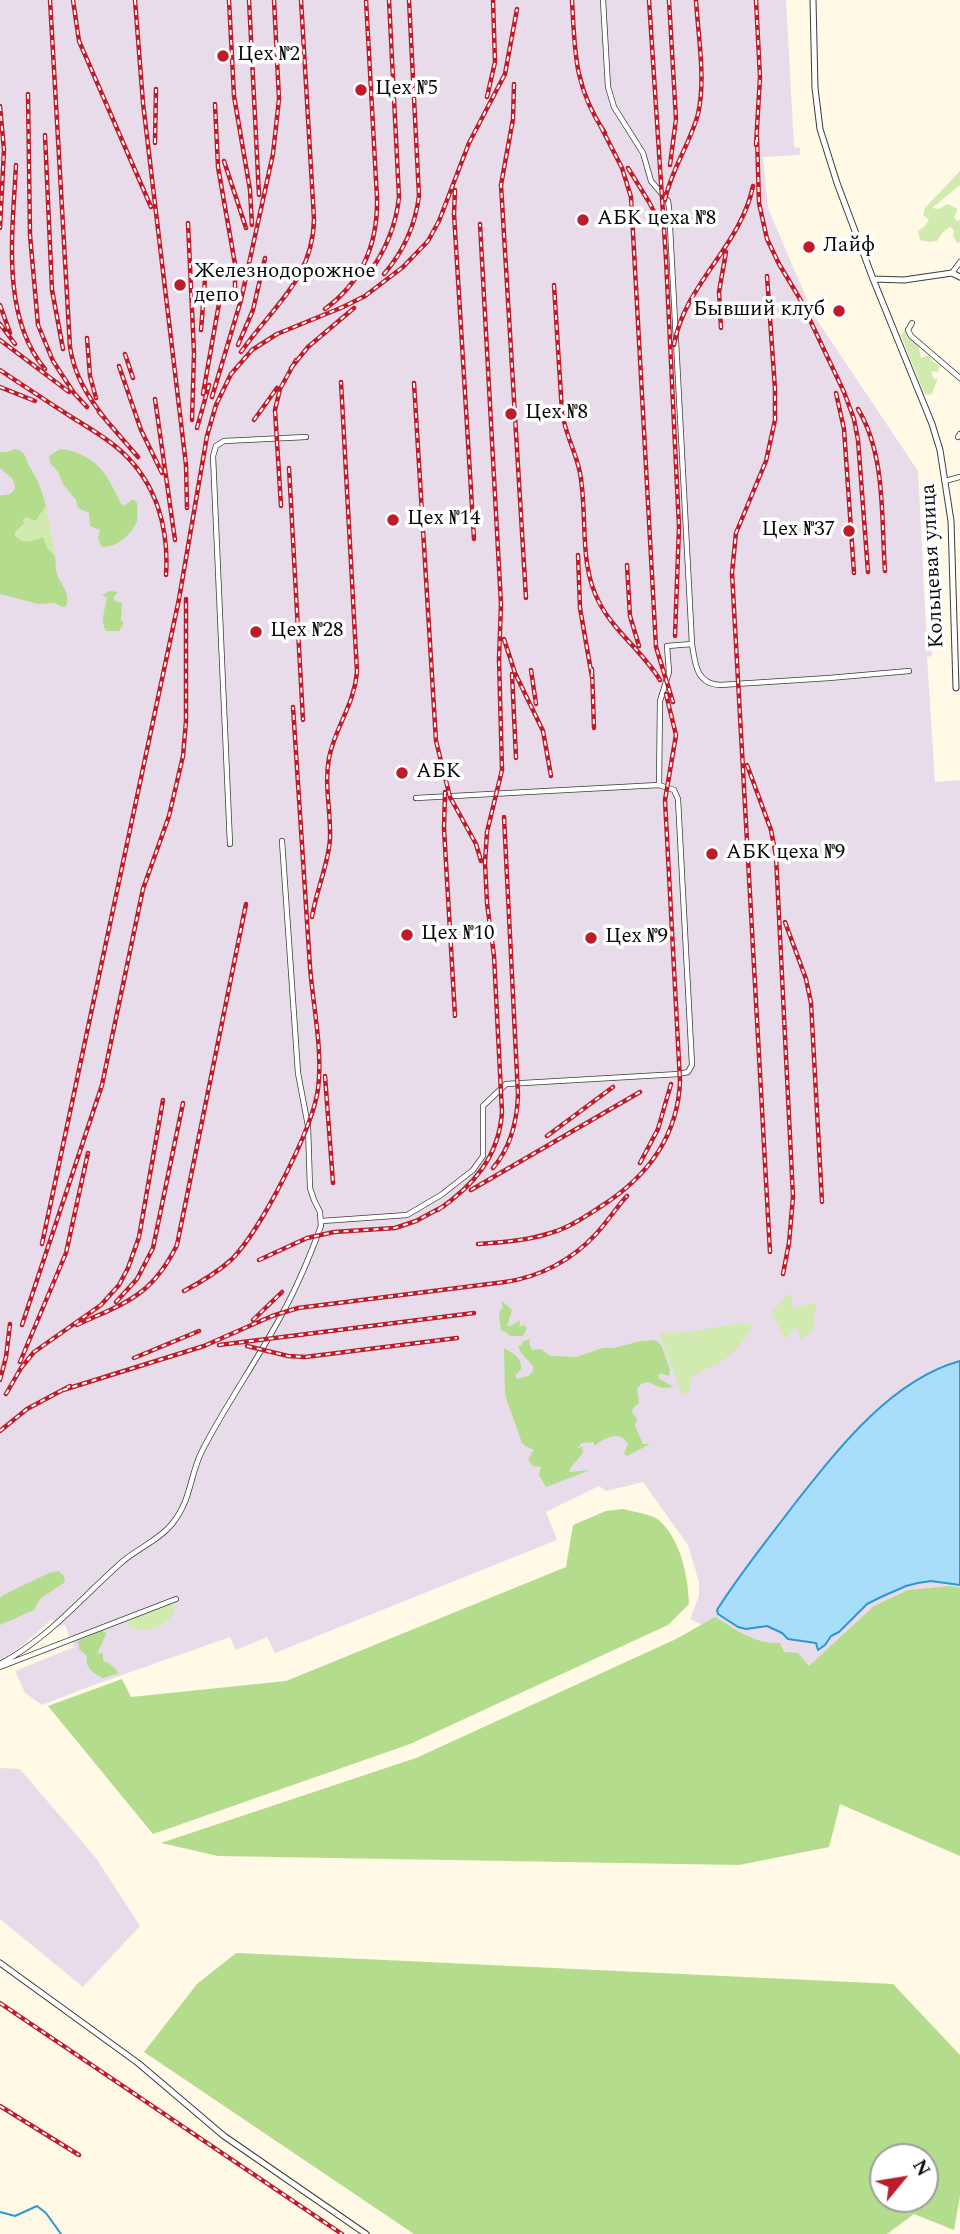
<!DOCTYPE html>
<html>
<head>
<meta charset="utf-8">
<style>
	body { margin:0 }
	#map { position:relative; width:960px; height:2234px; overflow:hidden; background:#fff9e6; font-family:Spectral,serif }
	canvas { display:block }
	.north { position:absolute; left:869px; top:2143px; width:70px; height:70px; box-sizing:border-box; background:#fff; border:2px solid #9d9d9d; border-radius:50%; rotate:60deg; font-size:19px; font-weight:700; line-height:28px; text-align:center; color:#090909 }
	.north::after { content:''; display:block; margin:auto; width:24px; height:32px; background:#be1c2a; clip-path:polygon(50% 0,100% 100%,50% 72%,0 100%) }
</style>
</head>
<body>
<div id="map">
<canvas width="960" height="2234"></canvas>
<div class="north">N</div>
</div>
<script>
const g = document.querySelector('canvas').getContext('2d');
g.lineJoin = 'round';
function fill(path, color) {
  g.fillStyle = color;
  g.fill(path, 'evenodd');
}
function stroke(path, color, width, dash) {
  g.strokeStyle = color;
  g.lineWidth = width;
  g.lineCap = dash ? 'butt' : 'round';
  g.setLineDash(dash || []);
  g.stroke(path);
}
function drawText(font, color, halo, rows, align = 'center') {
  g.font = font + ' Spectral,serif';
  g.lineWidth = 7;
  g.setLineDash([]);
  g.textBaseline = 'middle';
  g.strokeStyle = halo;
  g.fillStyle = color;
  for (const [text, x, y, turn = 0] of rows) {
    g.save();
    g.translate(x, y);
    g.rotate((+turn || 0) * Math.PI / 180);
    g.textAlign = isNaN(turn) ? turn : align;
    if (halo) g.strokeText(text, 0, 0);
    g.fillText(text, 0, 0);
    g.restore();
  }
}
fill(new Path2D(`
	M0,0H786L794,147L800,148V153L799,155L763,157L768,208L813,314L918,471L927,645H931L932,656L927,657L935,782L960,780V1601L823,1669L797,1672L690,1619L699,1596V1582L688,1545L643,1482L606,1491L599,1486L546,1512L557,1540L275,1653L267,1637L236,1650L230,1637L91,1686L42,1705L25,1693L15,1671L74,1647L65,1625L59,1627L52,1619L23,1645L0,1660Z
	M0,1768L20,1769L96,1858L140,1926L83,1987L0,1919Z`), '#e8dcea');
fill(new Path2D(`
	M960,171V185L932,208L939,209L947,204L958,209L954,217L957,221L960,220V242L957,243L953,236L954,230L950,227L943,232L937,241L930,242L920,240L918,231L925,226L929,220L923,215L925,208Z
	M905,330C917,334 919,348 921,358L929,355L932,361L940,366L938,372L931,371L934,379L938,378L932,394L927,395L924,393L901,335Z
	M46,506L55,556L48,549L43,537C33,541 24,545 15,536V532L26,517L35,521Z
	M786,1295H793L790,1306L796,1308L808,1304H817L813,1315L815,1329L808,1333L802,1341L796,1326L786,1339L774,1319L775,1316L771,1313C776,1306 783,1303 786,1295Z
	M742,1323L752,1325C747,1339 732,1355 719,1363C711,1367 701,1370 694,1376C690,1379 690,1386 689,1391L682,1395L659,1333L688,1332Z
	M170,1604L175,1606C173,1626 144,1636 128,1626L129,1620Z`), '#d0eaaf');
fill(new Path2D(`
	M15,449C27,451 25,460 31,469C40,485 41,488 46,506L35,521L26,517L23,520L24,523L15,532V536C24,545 33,541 43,537L48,549L55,556C56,561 55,568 57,574C61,586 71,592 66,606L62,607L55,603L38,604L0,594V495C7,496 15,493 15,486L12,478L0,468V452H7Z
	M60,449C97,454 107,474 121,504L124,506L133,499L137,503C137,509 138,516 137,521C132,534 115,550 101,546L98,538L100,530L90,526L89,513L78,508L76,500L63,484L58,472L50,463L49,456Z
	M109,591L118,592L113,598L115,601L122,603L121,620L124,623L119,631H106C100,622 105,608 107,598L102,595Z
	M501,1300L512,1310L507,1326H511L520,1320L519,1327L524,1325L527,1328L523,1336H510L506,1332L501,1331L499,1313L503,1307Z
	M530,1339L529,1343L532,1350L541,1349L550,1356L576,1357L603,1348H614L641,1341L653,1340L658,1342L662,1347L670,1370L669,1376L660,1373L658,1378L674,1387L662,1388L648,1382L641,1384L637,1389L639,1403L633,1408L632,1413L637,1418L635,1426L643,1444H650L627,1456L624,1454L628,1444C620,1429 604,1438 594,1446V1442L582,1443L577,1448L582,1447L583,1453L571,1467L569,1472L590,1470L546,1487L539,1475L541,1467L533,1466L528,1459L534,1450L525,1446L522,1443L505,1395L504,1348C512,1353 523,1358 521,1369L515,1376L517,1379L528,1376L533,1371V1366L521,1353L518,1346L522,1345V1342Z
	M623,1509C634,1512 652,1514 660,1521C681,1541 688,1576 689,1604L668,1625L410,1744L153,1834L48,1706L122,1679L131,1697L286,1681L566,1567L573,1525L606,1511Z
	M59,1571L64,1576L65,1582L40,1599L34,1610L0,1625V1598L3,1595L49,1573Z
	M951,1586L960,1588V1856L840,1804L829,1847L739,1865L218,1856L161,1843L416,1758L676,1639L715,1617C737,1630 754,1644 780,1643L784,1652L798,1653L809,1666L874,1606L908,1590Z
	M103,1630L106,1634L97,1654L103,1653V1661L109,1663L119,1673L103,1678C94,1674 84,1667 87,1656L79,1649V1644L76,1642Z
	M236,1953L893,1984L960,2055V2196L954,2230L914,2214L887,2234H414L144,2052L197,1984ZM883,2157H925V2199H883Z`), '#b3dc8d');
const water = new Path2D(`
	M960,1361V1585L931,1581L918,1583L906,1586L881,1597L867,1604L839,1632L831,1636L825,1645L818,1650L816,1643L788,1639L782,1633L767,1626L746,1629L738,1627L718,1614L717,1610C741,1572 769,1538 796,1502C838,1449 891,1380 960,1361Z`);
fill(water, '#a8def9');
stroke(water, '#2b97d3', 2);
stroke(new Path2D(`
	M0,2212L15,2216L37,2206L46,2213L61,2234`), '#2b97d3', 2);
const minor = new Path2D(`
	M603,0L608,87L614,107L643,153L651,181L668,201L669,208L692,644C695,663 696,684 720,685L829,678L909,671
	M952,273L960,262
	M912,323L908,330L911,336L960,378
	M958,437L960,434
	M945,481L960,477
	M659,785L660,701L669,672L667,646L692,644
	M230,844L213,456L216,446L224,441L306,437
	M322,1221L407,1215L441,1195L473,1170L483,1156V1106L506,1084L679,1074L688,1072L692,1065L678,799L674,790L659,785L416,798
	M0,1664C49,1638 81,1598 122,1562C138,1548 158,1541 172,1524C192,1499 189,1477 202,1451C226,1404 257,1361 282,1314C297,1287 310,1256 321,1226L320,1212L314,1200L310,1188L308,1126L298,1073L282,841
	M0,1667L176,1599`);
const tertiary = new Path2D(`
	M813,0L815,88L820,129L837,183L873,279L932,424L940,450L951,521L956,688
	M873,279L904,280L952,273L960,277
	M0,1963L138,2063L224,2136L366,2234`);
stroke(minor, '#3c3c3c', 6);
stroke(tertiary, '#3c3c3c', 7);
stroke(minor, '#fff', 4.5);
stroke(tertiary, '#fff', 5);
const rail = new Path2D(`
	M50,0L70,347C74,375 88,397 106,420
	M73,0L79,41L151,207
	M135,0L143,103L186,465L187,508
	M229,0L234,96L250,190L252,225
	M249,0L259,195
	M572,0C575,53 574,87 605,133
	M649,0L666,259L679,527L675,636
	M669,0L676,119L670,165
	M756,0L760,77L756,145
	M514,84L513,119L501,185L526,598
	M28,94L30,235L38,325L53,361L74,393L87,407
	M487,97L495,62L493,0
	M215,104L218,167L235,264V297
	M0,106L4,150L0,228
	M601,127L622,168L631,197L656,647L673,702
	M45,135L52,290L63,349
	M757,137L759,203L767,239L779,264L800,299L844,392L854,419L858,440L868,572
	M155,143L156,89
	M224,161L246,228
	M16,165C13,229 0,316 45,369
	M628,168L649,202L660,223
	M455,190L454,214L474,539
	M665,200C671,170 690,144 698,114C706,80 698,35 696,0
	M188,223L194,353L192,420
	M384,274C404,251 415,227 419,196L409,0
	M367,276C385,252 396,227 399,197L389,0
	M767,276L775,389V420L766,461L736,533L732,573L770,1252
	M554,285L562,412C565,434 576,452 580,473C588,516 578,565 600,604C615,632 643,652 660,680
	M0,305L10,333
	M325,309C362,282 378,243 377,198L366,0
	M0,324L15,344
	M721,328L719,292L726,252
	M201,330L206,267
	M87,338L90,376L96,398
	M0,340L69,392
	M238,345L253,310L265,258
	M674,345C684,285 741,246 753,186
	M241,352C273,306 313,279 314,219L301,0
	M125,354L133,378
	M119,366L141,430L162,473
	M291,368L308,347L354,308
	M0,370C24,386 48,402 73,418C89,428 107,438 122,452C157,484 169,529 166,575
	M414,383L436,741L450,797L476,844L481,861
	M0,387L35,401
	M836,393L844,429L854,573
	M203,394L220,298
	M212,397L241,300L273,154L279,99L274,0
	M155,399L175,540
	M858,409C886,455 881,518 885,571
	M99,412L138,457
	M254,420L277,388
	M197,428L209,385
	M289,468L303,720
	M281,506L275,410L280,389L296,360
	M578,555L580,608L592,677
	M627,565L630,616L639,646
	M504,639L515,673L543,731L551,776
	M592,669L594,728
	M531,670L536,704
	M512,674L516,758
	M747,765L771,830L776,856L793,1197L789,1243L783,1274
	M445,792L444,829L455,1016
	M312,917C316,891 328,866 330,839C331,812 324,785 329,758C335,727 354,706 357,672L341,382
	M785,922L806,979L811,1003L822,1202
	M325,1076L333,1183
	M547,1136L613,1087
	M640,1163L658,1129L671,1084
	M493,1168C511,1147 517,1122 518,1095L504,817
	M471,1190L640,1092
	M438,1210C473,1186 499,1157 502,1112L494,956L487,903L485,863L487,832L502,770L499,659L501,604L480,224
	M42,1244L179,599L207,436L216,405L231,374L252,350L277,334L343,307L365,296L403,267L428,241L439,221L469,143L505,74L517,9
	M478,1244C501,1242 525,1241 547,1234C567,1229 583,1218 600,1207C646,1178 678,1137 680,1081L665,800L676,735L666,694
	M259,1260L307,1238L334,1232L395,1228L416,1221L444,1206
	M184,1291C201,1282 218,1272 232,1259C261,1230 313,1128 318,1089C323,1052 313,1005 310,967C304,880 299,794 293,707
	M116,1302L137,1279L153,1248L183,1103
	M253,1320L282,1292
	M22,1325L102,1085L143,889L169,816L183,756L186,721V599
	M77,1325C126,1302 151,1297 177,1245L246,904
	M219,1345L474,1313
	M247,1346L288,1356L305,1357L457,1338
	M134,1358L199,1331
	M20,1362L66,1253L88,1153
	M0,1380L6,1357L10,1324
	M63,1390L204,1346L272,1316L298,1308L505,1282C540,1277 572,1260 596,1234C607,1222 616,1208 627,1196
	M6,1394L21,1368L34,1352L101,1305L119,1285L128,1268L139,1237L163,1100
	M0,1431L27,1409L70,1386
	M0,2003L342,2234
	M0,2106L79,2155`);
stroke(rail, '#be1c2a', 4.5);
stroke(rail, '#fff', 2, [5]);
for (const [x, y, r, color] of [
	[223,56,7,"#be1c2a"],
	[361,90,7,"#be1c2a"],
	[583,220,7,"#be1c2a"],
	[809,247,7,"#be1c2a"],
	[180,285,7,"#be1c2a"],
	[839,311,7,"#be1c2a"],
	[511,414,7,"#be1c2a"],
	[393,520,7,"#be1c2a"],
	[849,531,7,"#be1c2a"],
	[256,632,7,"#be1c2a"],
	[402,773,7,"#be1c2a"],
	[712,854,7,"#be1c2a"],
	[407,935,7,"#be1c2a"],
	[591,938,7,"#be1c2a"]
]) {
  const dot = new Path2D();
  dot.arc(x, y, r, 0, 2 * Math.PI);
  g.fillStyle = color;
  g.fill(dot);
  stroke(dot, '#fff', 2.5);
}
drawText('21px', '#090909', '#fff', [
	["Цех №2",237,56],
	["Цех №5",375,90],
	["АБК цеха №8",597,220],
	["Лайф",823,247],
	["Железнодорожное",194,273],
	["депо",194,297],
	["Бывший клуб",825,311,"right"],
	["Цех №8",525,414],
	["Цех №14",407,520],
	["Цех №37",835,531,"right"],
	["Цех №28",270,632],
	["АБК",416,773],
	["АБК цеха №9",726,854],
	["Цех №10",421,935],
	["Цех №9",605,938]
], 'left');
drawText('21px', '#090909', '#fff', [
	["Кольцевая улица",934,566,-93]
]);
</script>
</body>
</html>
